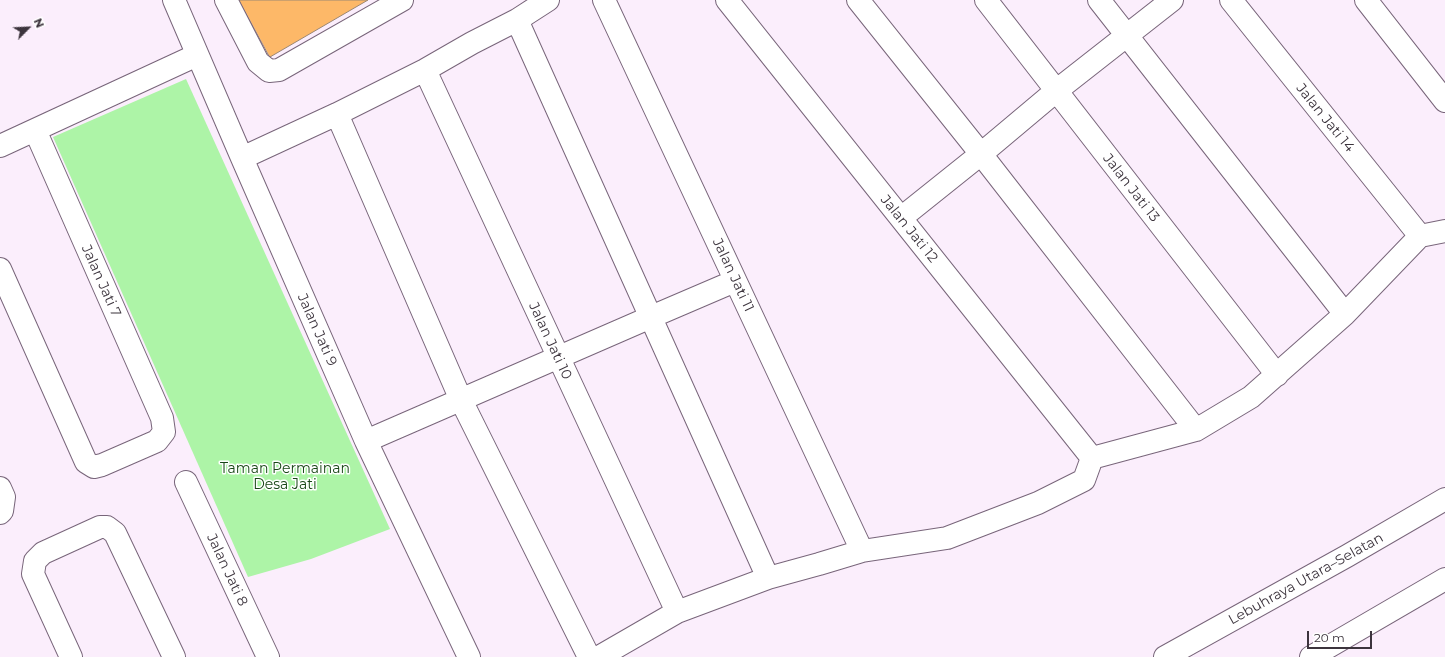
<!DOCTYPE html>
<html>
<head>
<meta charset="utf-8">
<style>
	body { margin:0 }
	#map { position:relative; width:1445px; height:657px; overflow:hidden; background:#fbeefc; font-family:Montserrat,sans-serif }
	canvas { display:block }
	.north { position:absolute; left:8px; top:8px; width:40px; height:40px; -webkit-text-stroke:3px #fff; paint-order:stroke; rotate:66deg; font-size:11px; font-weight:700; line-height:16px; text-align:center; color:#3c343d }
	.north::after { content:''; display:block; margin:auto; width:14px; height:18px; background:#3c343d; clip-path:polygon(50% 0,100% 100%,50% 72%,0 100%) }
	.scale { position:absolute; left:1307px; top:631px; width:65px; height:18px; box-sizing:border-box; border:2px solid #3c343d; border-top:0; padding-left:5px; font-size:12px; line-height:14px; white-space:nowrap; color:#3c343d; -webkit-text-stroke:3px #fff; paint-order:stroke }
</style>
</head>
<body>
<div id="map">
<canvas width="1445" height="657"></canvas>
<div class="north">N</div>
<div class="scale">20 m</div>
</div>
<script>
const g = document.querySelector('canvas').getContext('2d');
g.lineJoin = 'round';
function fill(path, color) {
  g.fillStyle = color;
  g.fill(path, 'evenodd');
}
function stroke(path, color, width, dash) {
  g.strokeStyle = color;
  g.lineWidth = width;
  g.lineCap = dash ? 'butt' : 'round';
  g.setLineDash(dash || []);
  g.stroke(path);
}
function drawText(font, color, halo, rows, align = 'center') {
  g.font = font + ' Montserrat,sans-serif';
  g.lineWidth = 3;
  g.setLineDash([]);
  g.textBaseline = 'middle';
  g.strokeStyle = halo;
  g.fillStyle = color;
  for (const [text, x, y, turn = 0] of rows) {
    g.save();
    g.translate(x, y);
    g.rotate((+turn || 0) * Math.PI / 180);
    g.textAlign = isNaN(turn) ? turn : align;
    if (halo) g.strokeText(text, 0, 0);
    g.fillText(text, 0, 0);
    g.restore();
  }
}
fill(new Path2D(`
	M186,79L390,529L311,559L248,577L53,137Z`), '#adf4a7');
const building = new Path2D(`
	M239,0H368L270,57Z`);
fill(building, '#fdb868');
stroke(building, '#9b8772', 1);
const minor = new Path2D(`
	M174,0L242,158L366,441L469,657
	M226,0L258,62L269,71L279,70L402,0
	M604,0L862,551
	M727,0L1092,458
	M858,0L981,154L1196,430
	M986,0L1277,375
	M1099,0L1345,314
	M1231,0L1420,236
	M1366,0L1445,101
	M517,20L768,578
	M425,70L677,612
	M337,114L461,400L589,657
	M0,146L197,55
	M242,158L337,114L425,70L472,43L517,20L548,0
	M901,218L981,154L1056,91L1172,0
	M0,269L86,462L94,467L102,465L157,441L164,432L162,418L35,130
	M366,441L651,317L735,281
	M1092,458L1196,430L1251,397L1345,314L1420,236L1445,231
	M186,482L268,657
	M0,488L4,497L2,511L0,513
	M71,657L33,574L35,561L43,553L100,527H107L115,533L174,657
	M599,657L677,612L768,578L819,564L862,551L947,538L1038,503L1084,480L1092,458`);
const highway = new Path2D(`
	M1165,657L1347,556L1445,499
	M1311,657L1445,579`);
stroke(minor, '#78657a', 24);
stroke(highway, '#78657a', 24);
stroke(minor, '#fff', 22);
stroke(highway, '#fff', 22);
drawText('14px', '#3c343d', '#fff', [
	["Jalan Jati 14",1325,118,51],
	["Jalan Jati 13",1131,188,52],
	["Jalan Jati 12",909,229,51],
	["Jalan Jati 11",733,275,65],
	["Jalan Jati 7",101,281,66],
	["Jalan Jati 9",317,330,66],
	["Jalan Jati 10",550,341,65],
	["Jalan Jati 8",227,570,65],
	["Lebuhraya Utara–Selatan",1306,579,-29]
]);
drawText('14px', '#184716', '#fff', [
	["Taman Permainan",285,469],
	["Desa Jati",285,485]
]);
</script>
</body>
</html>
